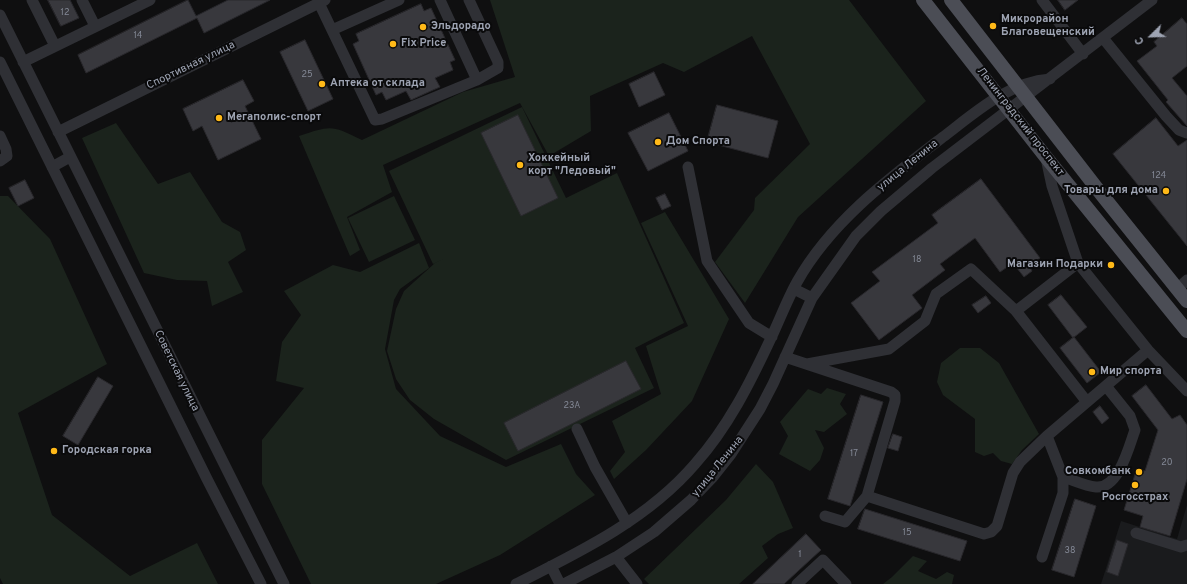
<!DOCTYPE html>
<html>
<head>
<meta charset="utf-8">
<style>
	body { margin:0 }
	#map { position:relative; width:1187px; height:584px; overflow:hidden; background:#0f0f10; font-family:Overpass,sans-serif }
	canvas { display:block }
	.north { position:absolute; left:1131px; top:16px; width:40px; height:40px; -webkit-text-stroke:3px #0a0a0b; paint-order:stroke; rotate:247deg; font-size:11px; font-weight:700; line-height:16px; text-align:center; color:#9ea4b3 }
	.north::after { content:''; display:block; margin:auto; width:14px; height:18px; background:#9ea4b3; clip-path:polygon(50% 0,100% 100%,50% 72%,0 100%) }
</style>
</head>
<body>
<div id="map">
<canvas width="1187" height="584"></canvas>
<div class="north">С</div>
</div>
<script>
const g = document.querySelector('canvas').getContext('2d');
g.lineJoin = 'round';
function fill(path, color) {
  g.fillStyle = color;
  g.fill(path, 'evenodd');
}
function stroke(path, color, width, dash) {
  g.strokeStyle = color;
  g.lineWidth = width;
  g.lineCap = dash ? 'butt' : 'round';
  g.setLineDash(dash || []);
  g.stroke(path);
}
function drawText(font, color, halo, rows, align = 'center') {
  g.font = font + ' Overpass,sans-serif';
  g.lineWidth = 4;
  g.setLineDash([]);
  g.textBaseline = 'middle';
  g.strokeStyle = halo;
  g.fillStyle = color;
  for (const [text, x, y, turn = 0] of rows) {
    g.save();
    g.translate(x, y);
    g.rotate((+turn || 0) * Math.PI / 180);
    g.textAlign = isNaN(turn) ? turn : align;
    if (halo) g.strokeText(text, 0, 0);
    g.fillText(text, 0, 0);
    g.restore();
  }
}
fill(new Path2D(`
	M1187,505V584H1101L1121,521L1177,539Z`), '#1a1b1d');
fill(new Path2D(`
	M490,0H849L926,101L798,217L745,303L715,262L754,210L755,198L810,144L752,36L684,72L663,63L590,96L591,131L549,156L520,103L383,165L392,192L347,217L360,250L350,256L299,136C332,125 331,125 362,140L463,92L515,77Z
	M522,107L566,198L617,173L684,323L635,348L654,388L506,460L434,419L410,400L396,379L387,351L396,309L404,291L435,263L454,254L433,264L389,171Z
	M116,123L158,184L190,172L222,222L240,232L246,250L228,262L243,292L212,306L207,281L177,280L144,273L82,138Z
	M0,196H8L50,239L107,364L18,413L52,515L130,576L197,543L218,584H3L0,578Z
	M394,196L415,240L369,262L348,218Z
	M665,212L729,319L692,401L646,450L614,479L610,471L625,452L612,421L661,394L646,346L688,326L641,223Z
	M419,243L429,268L400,289L394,300L385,349L396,389L440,436L506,467L561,444L576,474L595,495L500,555L436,584H311L262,484V440L304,388L276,381L282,342L301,315L284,291L333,265L360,272Z
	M960,348H980L999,363L1039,434L1022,450L1012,464L1001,461L993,453L984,456L975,452V419L943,395L937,382L941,363Z
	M827,388L846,394L840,404L847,414L824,432L815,430L824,448L820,460L810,471L779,454L788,436L780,422L808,389L821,394Z
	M756,464L773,482L793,528L778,534L762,546L768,558L739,584H649L644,579L726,500Z
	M913,556L927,561L918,571L936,579L947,572L954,575L952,584H883L892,577Z`), '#1b231c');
const building = new Path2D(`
	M48,0H70L79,18L61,26Z
	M188,0L196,16L228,0H270L204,33L197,18L86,73L78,55Z
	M1058,0H1078L1065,10Z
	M421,4L424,11L431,8L455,60L450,62L453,70L435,78L440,87L433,90L411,100L406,91L386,100L382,92L376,95L353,44L359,41L356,34Z
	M1182,18L1187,24V66L1172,78L1187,96V126L1166,102L1168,100L1137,61L1157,46L1154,42Z
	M305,40L333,99L308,111L280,52Z
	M654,72L665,95L639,107L629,84Z
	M243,80L254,101L245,106L261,139L218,160L202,126L193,131L183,109Z
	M717,105L778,121L768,158L707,142Z
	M669,113L688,151L648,171L628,133Z
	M518,115L558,198L521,216L481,133Z
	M1156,118L1178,146L1187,140V246L1113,154Z
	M981,179L1040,258L1029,266L1032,271L1024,277L1013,263L1000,272L975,238L940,264L945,270L912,295L922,308L879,340L851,303L880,281L872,272L938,223L932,215Z
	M25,180L34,198L18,206L9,188Z
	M665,194L671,206L662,210L656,198Z
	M1061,295L1087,327L1073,338L1048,305Z
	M986,296L991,303L978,313L972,305Z
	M1074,337L1101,372L1087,383L1060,348Z
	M626,361L641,389L518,451L504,423Z
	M98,377L113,386L78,445L63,436Z
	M1146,385L1172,419L1180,415L1187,425V479L1170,536L1140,527L1143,516L1124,510L1137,468L1145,471L1158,430L1132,396Z
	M861,395L883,402L850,506L828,499Z
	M1100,406L1109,418L1102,424L1093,412Z
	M893,434L902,437L898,451L888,448Z
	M1075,499L1096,506L1074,577L1052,570Z
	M865,509L967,541L960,561L858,529Z
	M806,534L821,550L810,560L784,584H753Z
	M1117,540L1128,544L1118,576L1107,572Z`);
fill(building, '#38383d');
stroke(building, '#29282c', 1);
stroke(new Path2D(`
	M32,0L55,46
	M82,0L95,26
	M440,0L477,80
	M1042,0L1083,54
	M319,3L375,120L382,119L477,80L498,68V62L469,0
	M0,15L284,584
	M332,30L399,0
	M1103,38L1166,116L1179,130L1187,133
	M0,62L207,479L261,584
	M23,62L150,0
	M58,132L325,0
	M0,136L6,149L7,156L0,161
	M1046,158L1052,186L1078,263L1148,350L1187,391
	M52,167L70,157
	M688,167L707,261L749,323L772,337
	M794,289L812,298
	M1177,289L1187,280
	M1016,311L1087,402
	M785,357L891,392L895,395V401L867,496L984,534L991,532L997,526L1013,473L1020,462L1047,436L1148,350
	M807,364L889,349L925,321L936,294L971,269L1016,311L1078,263
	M577,429L595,467L627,523
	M1047,436L1063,477C1073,480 1085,486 1096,487C1119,489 1129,446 1135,430L1130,416L1106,386
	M825,516L845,522L867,496
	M1136,533L1181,547L1187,545
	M616,557L637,584
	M1042,557L1063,493V477
	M551,566L560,584
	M516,584C580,552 648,519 695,464C728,427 750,383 771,338C780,319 787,300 797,282C832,220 891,177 947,134C978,110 1010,82 1050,79
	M564,584L616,557L654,532L691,500L712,478L731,454L760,409L773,384L812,298L856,236L881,211L932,168L1152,0
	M797,584L823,560L846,584`), '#2f3035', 11);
stroke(new Path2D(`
	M923,0L1045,156L1187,331
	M951,0L1102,195L1187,301`), '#4b4d55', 14);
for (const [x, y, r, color] of [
	[993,26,4,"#ffb918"],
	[423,27,4,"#ffb918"],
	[393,44,4,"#ffb918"],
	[322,84,4,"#ffb918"],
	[219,118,4,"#ffb918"],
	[658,142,4,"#ffb918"],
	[520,165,4,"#ffb918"],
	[1166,191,4,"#ffb918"],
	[1111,265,4,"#ffb918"],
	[1092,372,4,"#ffb918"],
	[54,451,4,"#ffb918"],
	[1139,472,4,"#ffb918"],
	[1135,485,4,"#ffb918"]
]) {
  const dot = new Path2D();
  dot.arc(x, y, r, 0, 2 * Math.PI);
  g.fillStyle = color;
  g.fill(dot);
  stroke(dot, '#0a0a0b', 1.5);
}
drawText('9px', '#848996', null, [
	["12",65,13],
	["14",138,36],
	["25",307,75],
	["124",1159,176],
	["18",917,260],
	["23А",572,406],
	["17",854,454],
	["20",1167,463],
	["15",907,533],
	["38",1070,551],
	["1",800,555]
]);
drawText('bold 11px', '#9ea4b3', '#0a0a0b', [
	["Микрорайон",1001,20],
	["Благовещенский",1001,33],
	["Эльдорадо",431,27],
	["Fix Price",401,44],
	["Аптека от склада",330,84],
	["Мегаполис-спорт",227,118],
	["Дом Спорта",666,142],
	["Хоккейный",528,159],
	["корт \"Ледовый\"",528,172],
	["Товары для дома",1158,191,"right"],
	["Магазин Подарки",1103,265,"right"],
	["Мир спорта",1100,372],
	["Городская горка",62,451],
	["Совкомбанк",1131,472,"right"],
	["Росгосстрах",1135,498,"center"]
], 'left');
drawText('11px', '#9ea4b3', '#0a0a0b', [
	["Спортивная улица",191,66,-26],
	["Ленинградский проспект",1020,122,52],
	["улица Ленина",908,166,-39],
	["Советская улица",176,371,64],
	["улица Ленина",718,467,-51]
]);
</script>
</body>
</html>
